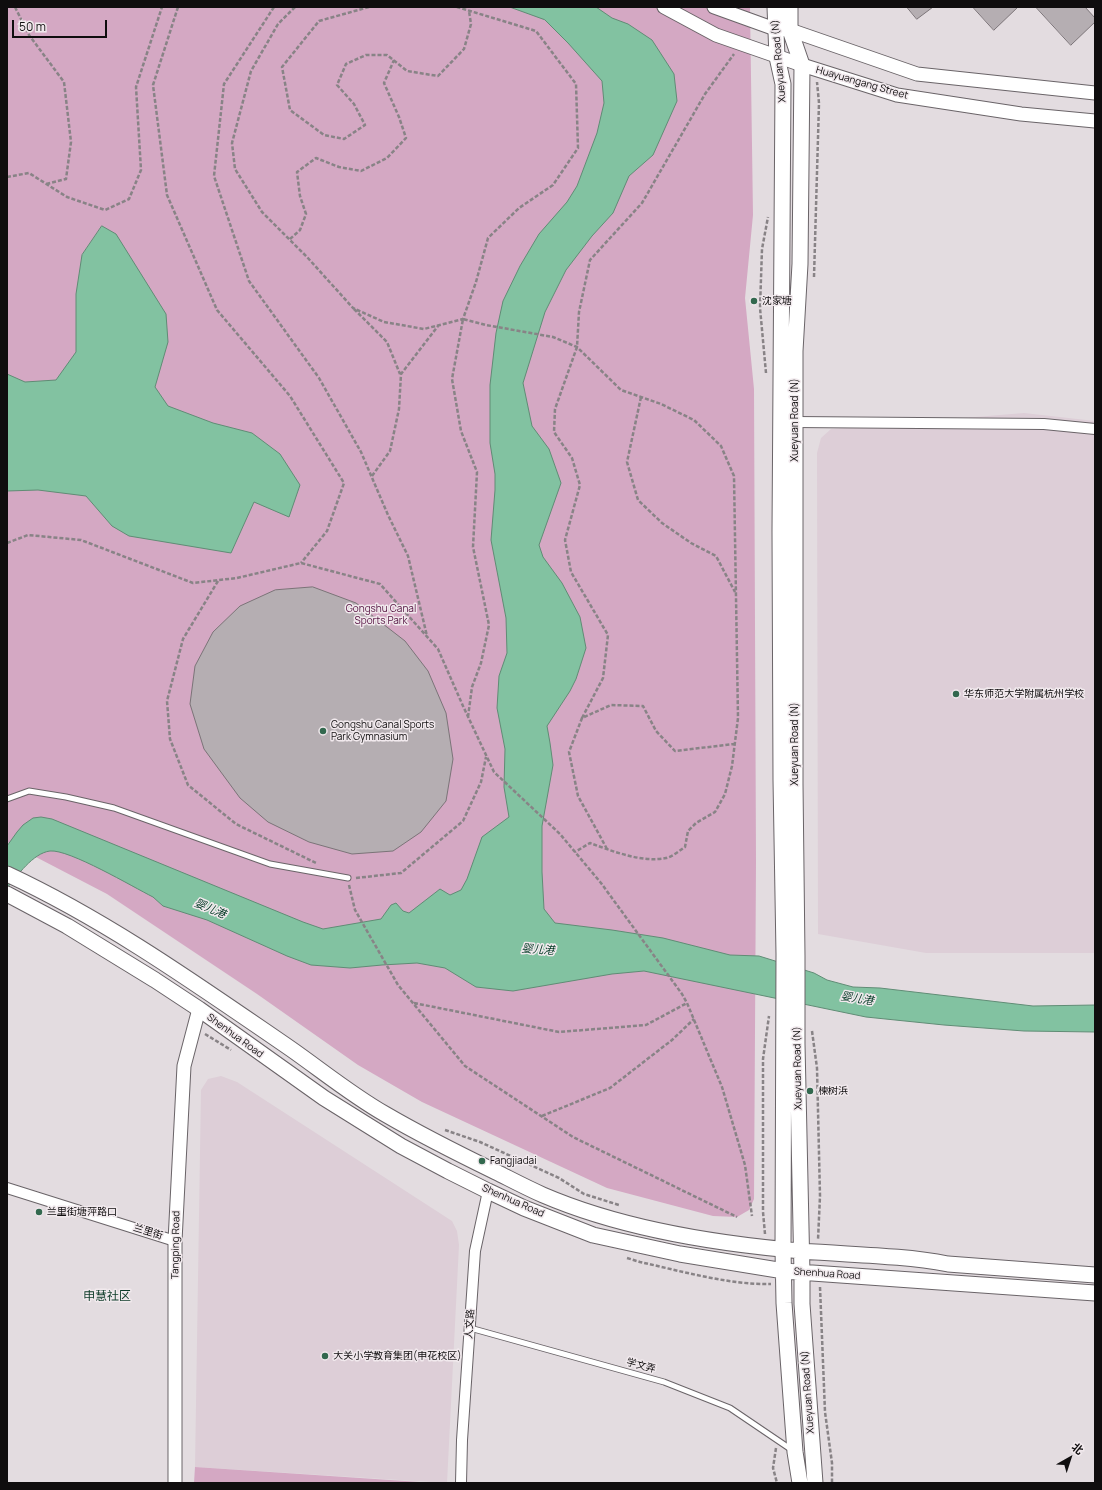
<!DOCTYPE html>
<html>
<head>
<meta charset="utf-8">
<style>
	body { margin:0 }
	#map { position:relative; width:1102px; height:1490px; overflow:hidden; background:#e3dce0; font-family:Manrope,"Noto Sans SC",sans-serif }
	canvas { display:block }
	.frame { position:absolute; inset:0; border:8px solid #0f0d0e; pointer-events:none }
	.north { position:absolute; left:1050px; top:1438px; width:40px; height:40px; -webkit-text-stroke:3px #f1e9ed; paint-order:stroke; rotate:39deg; font-size:11px; font-weight:700; line-height:16px; text-align:center; color:#0f0d0e }
	.north::after { content:''; display:block; margin:auto; width:14px; height:18px; background:#0f0d0e; clip-path:polygon(50% 0,100% 100%,50% 72%,0 100%) }
	.scale { position:absolute; left:12px; top:20px; width:95px; height:18px; box-sizing:border-box; border:2px solid #0f0d0e; border-top:0; padding-left:5px; font-size:12px; line-height:14px; white-space:nowrap; color:#0f0d0e; -webkit-text-stroke:3px #f1e9ed; paint-order:stroke }
</style>
</head>
<body>
<div id="map">
<canvas width="1102" height="1490"></canvas>
<div class="frame"></div>
<div class="north">北</div>
<div class="scale">50 m</div>
</div>
<script>
const g = document.querySelector('canvas').getContext('2d');
g.lineJoin = 'round';
function fill(path, color) {
  g.fillStyle = color;
  g.fill(path, 'evenodd');
}
function stroke(path, color, width, dash) {
  g.strokeStyle = color;
  g.lineWidth = width;
  g.lineCap = dash ? 'butt' : 'round';
  g.setLineDash(dash || []);
  g.stroke(path);
}
function drawText(font, color, halo, rows, align = 'center') {
  g.font = font + ' Manrope,"Noto Sans SC",sans-serif';
  g.lineWidth = 3;
  g.setLineDash([]);
  g.textBaseline = 'middle';
  g.strokeStyle = halo;
  g.fillStyle = color;
  for (const [text, x, y, turn = 0] of rows) {
    g.save();
    g.translate(x, y);
    g.rotate((+turn || 0) * Math.PI / 180);
    g.textAlign = isNaN(turn) ? turn : align;
    if (halo) g.strokeText(text, 0, 0);
    g.fillText(text, 0, 0);
    g.restore();
  }
}
fill(new Path2D(`
	M1024,413L1095,421V953H926L818,934L817,453L821,438L831,429Z
	M221,1076L237,1082L452,1221L457,1231L459,1245L447,1483L195,1467L201,1090L208,1079Z`), '#ddced7');
fill(new Path2D(`
	M7,7H750L753,215L745,298L754,389L756,862L754,1199L749,1210L737,1217L713,1216L607,1188L422,1102L358,1065L257,994L107,894L7,842Z
	M195,1467L435,1483H194Z`), '#d4a8c3');
const water = new Path2D(`
	M510,7H596L612,18L628,24L652,40L674,74L677,101L653,155L629,176L613,213L592,236L566,270L545,312L523,383L532,426L549,449L561,483L539,545L543,557L562,583L580,617L586,648L576,679L570,691L547,726L550,743L553,765L542,826V872L544,909L555,923L612,930L663,938L730,955L759,956L814,973L827,980L853,987L880,988L1033,1006L1095,1005V1032L1024,1031L944,1025L866,1017L644,971L612,974L513,991L476,987L445,968L417,963L382,965L350,968L311,965L287,956L207,920L163,906L153,897C133,887 69,849 50,851C33,853 17,876 7,888V846L17,832L23,825L33,818L41,817L52,819L303,922L323,929L381,919L391,905L396,903L403,911L409,913L440,889L450,895L461,890L467,879L482,837L509,817L504,787L505,749L497,708L499,676L507,653L506,618L491,540L495,490V474L490,443V385L496,333L503,301L520,266L539,234L567,202L577,186L597,133L604,103L602,81L568,43L545,20Z
	M102,226L116,234L166,314L168,342L155,387L168,406L213,423L252,433L280,454L300,485L289,517L254,502L231,553L129,536L112,526L86,496L38,490L7,491V374L25,382L56,380L76,352V294L82,255Z`);
fill(water, '#82c2a1');
stroke(water, '#608c75', 1);
const building = new Path2D(`
	M907,7H933L917,19Z
	M973,7H1018L994,30Z
	M1036,7H1085L1095,18V22L1071,45Z
	M313,587L356,603L405,641L428,671L446,713L453,759L446,801L421,832L393,851L352,854L309,842L268,822L240,798L204,749L190,704L195,666L213,632L240,606L275,590Z`);
fill(building, '#b5aeb2');
stroke(building, '#7b7478', 1);
const service = new Path2D(`
	M7,799L29,791L66,797L114,808L270,864L348,878
	M470,1328L664,1382L730,1408L792,1450`);
const minor = new Path2D(`
	M795,422L1044,424L1095,429
	M7,1188L175,1241
	M461,1483L462,1440L475,1251L488,1191`);
const tertiary = new Path2D(`
	M664,7L716,35L802,65L897,95L1021,114L1095,121
	M714,7L775,29L790,30L917,74L1095,93
	M175,1483V1241L184,1066L199,1009`);
const secondary = new Path2D(`
	M775,7L777,57L783,84L780,530L781,780L784,954L783,1249L784,1303L795,1452L800,1483
	M790,7V30L802,65L800,264L795,351V784L797,955V1044L802,1273V1304L815,1483
	M7,874C108,921 199,986 291,1049C321,1070 353,1096 385,1114C421,1135 459,1154 496,1172C512,1180 527,1188 543,1195C622,1229 718,1244 802,1251C851,1255 900,1255 948,1264L1095,1275
	M7,894L67,926L155,980L199,1009L324,1098L401,1146L448,1171L488,1191L524,1208L593,1235L680,1254L784,1271L1095,1293`);
stroke(service, '#6a6468', 7);
stroke(minor, '#6a6468', 12);
stroke(tertiary, '#6a6468', 15);
stroke(secondary, '#6a6468', 17);
stroke(new Path2D(`
	M15,7L29,35L64,82L71,142L66,179L46,184
	M178,7L153,85L167,195L217,310L290,396L344,483L327,531L301,563
	M274,7L224,84L214,176L249,281L319,378L361,452L388,515L408,556L427,636
	M295,7L278,24L251,71L232,143L235,169L262,212L307,257L353,308L384,322L424,329L463,319L476,282L488,238L519,208L553,185L578,148L576,84L536,31L457,7
	M369,7L319,21L282,67L290,110L324,135L344,139L365,125L354,104L337,85L346,64L366,55H387L407,71L438,76L464,49L471,24L469,11
	M7,177L29,173L67,197L105,210L129,199L141,170L136,87L162,7
	M290,239L300,230L306,214L300,196L297,172L316,158L339,167L361,171L387,158L406,138L399,117L384,83L394,60
	M814,277L819,103L817,82
	M354,309L387,342L400,374
	M766,373L760,308L762,249L768,217
	M641,397L627,462L638,500L662,523L691,543L716,556L735,592
	M372,476L390,451L399,409L401,374L438,326
	M7,543L28,535L81,540L193,583L237,578L301,563L380,584L438,649L463,706L494,772L560,834L601,883L682,994L687,1003L722,1087L745,1165L752,1216
	M218,581L183,639L167,701L170,739L188,785L236,824L316,863
	M468,717L472,687L481,663L489,625L473,547L477,472L461,431L452,379L463,319L486,325L553,337L577,347L621,390L661,404L694,420L721,446L734,476L738,718L732,766L725,794L715,812L696,823L688,831L685,847C679,851 672,857 666,858C642,863 612,851 590,843L575,852
	M582,718L603,678L608,635L571,572L565,540L580,485L572,458L554,432L555,409L577,347L579,312L590,260L642,203L705,94L734,54
	M607,849L578,796L569,752L582,718L611,705L643,706L656,731L675,751L734,744
	M356,878L401,873L463,821L481,782L486,757
	M349,885L355,910L398,985L465,1066L573,1137L737,1217
	M414,1003L559,1032L646,1025L687,1003
	M812,1031L817,1068L820,1196L818,1240
	M205,1034L231,1050
	M542,1116L610,1088L672,1040L694,1019
	M445,1130L480,1142L559,1178L584,1194L619,1205
	M765,1234L763,1212V1059L769,1016
	M627,1258L640,1262C681,1271 729,1285 771,1284
	M820,1287L825,1412L832,1463V1483
	M776,1448L773,1468L777,1483`), '#888386', 2.5, [4, 2]);
stroke(service, '#fff', 5);
stroke(minor, '#fff', 10);
stroke(tertiary, '#fff', 13);
stroke(secondary, '#fff', 15);
for (const [x, y, r, color] of [
	[754,301,4,"#32684e"],
	[956,694,4,"#32684e"],
	[323,731,4,"#32684e"],
	[810,1091,4,"#32684e"],
	[482,1161,4,"#32684e"],
	[39,1212,4,"#32684e"],
	[325,1356,4,"#32684e"]
]) {
  const dot = new Path2D();
  dot.arc(x, y, r, 0, 2 * Math.PI);
  g.fillStyle = color;
  g.fill(dot);
  stroke(dot, '#f1e9ed', 1.5);
}
drawText('10px', '#0f0d0e', '#f1e9ed', [
	["Xueyuan Road (N)",779,61,-95],
	["Huayuangang Street",862,83,16],
	["Xueyuan Road (N)",795,420,-90],
	["Xueyuan Road (N)",795,744,-90],
	["Shenhua Road",235,1036,36],
	["Xueyuan Road (N)",798,1068,-91],
	["Shenhua Road",513,1201,24],
	["兰里街",148,1232,17],
	["Tangping Road",176,1245,-89],
	["Shenhua Road",827,1274,4],
	["人文路",470,1324,-86],
	["学文弄",641,1366,15],
	["Xueyuan Road (N)",808,1392,-94]
]);
drawText('10px', '#0f0d0e', '#f1e9ed', [
	["沈家塘",762,301],
	["华东师范大学附属杭州学校",964,694],
	["Gongshu Canal Sports",331,725],
	["Park Gymnasium",331,737],
	["楝树浜",818,1091],
	["Fangjiadai",490,1161],
	["兰里街塘萍路口",47,1212],
	["大关小学教育集团(申花校区)",333,1356]
], 'left');
drawText('10px', '#541241', '#f1e9ed', [
	["Gongshu Canal",381,609],
	["Sports Park",381,621]
]);
drawText('italic 11px', '#003823', '#f1e9ed', [
	["婴儿港",210,909,23],
	["婴儿港",538,950,4],
	["婴儿港",857,999,9]
]);
drawText('12px', '#0c3a27', '#f1e9ed', [
	["申慧社区",107,1297]
]);
</script>
</body>
</html>
